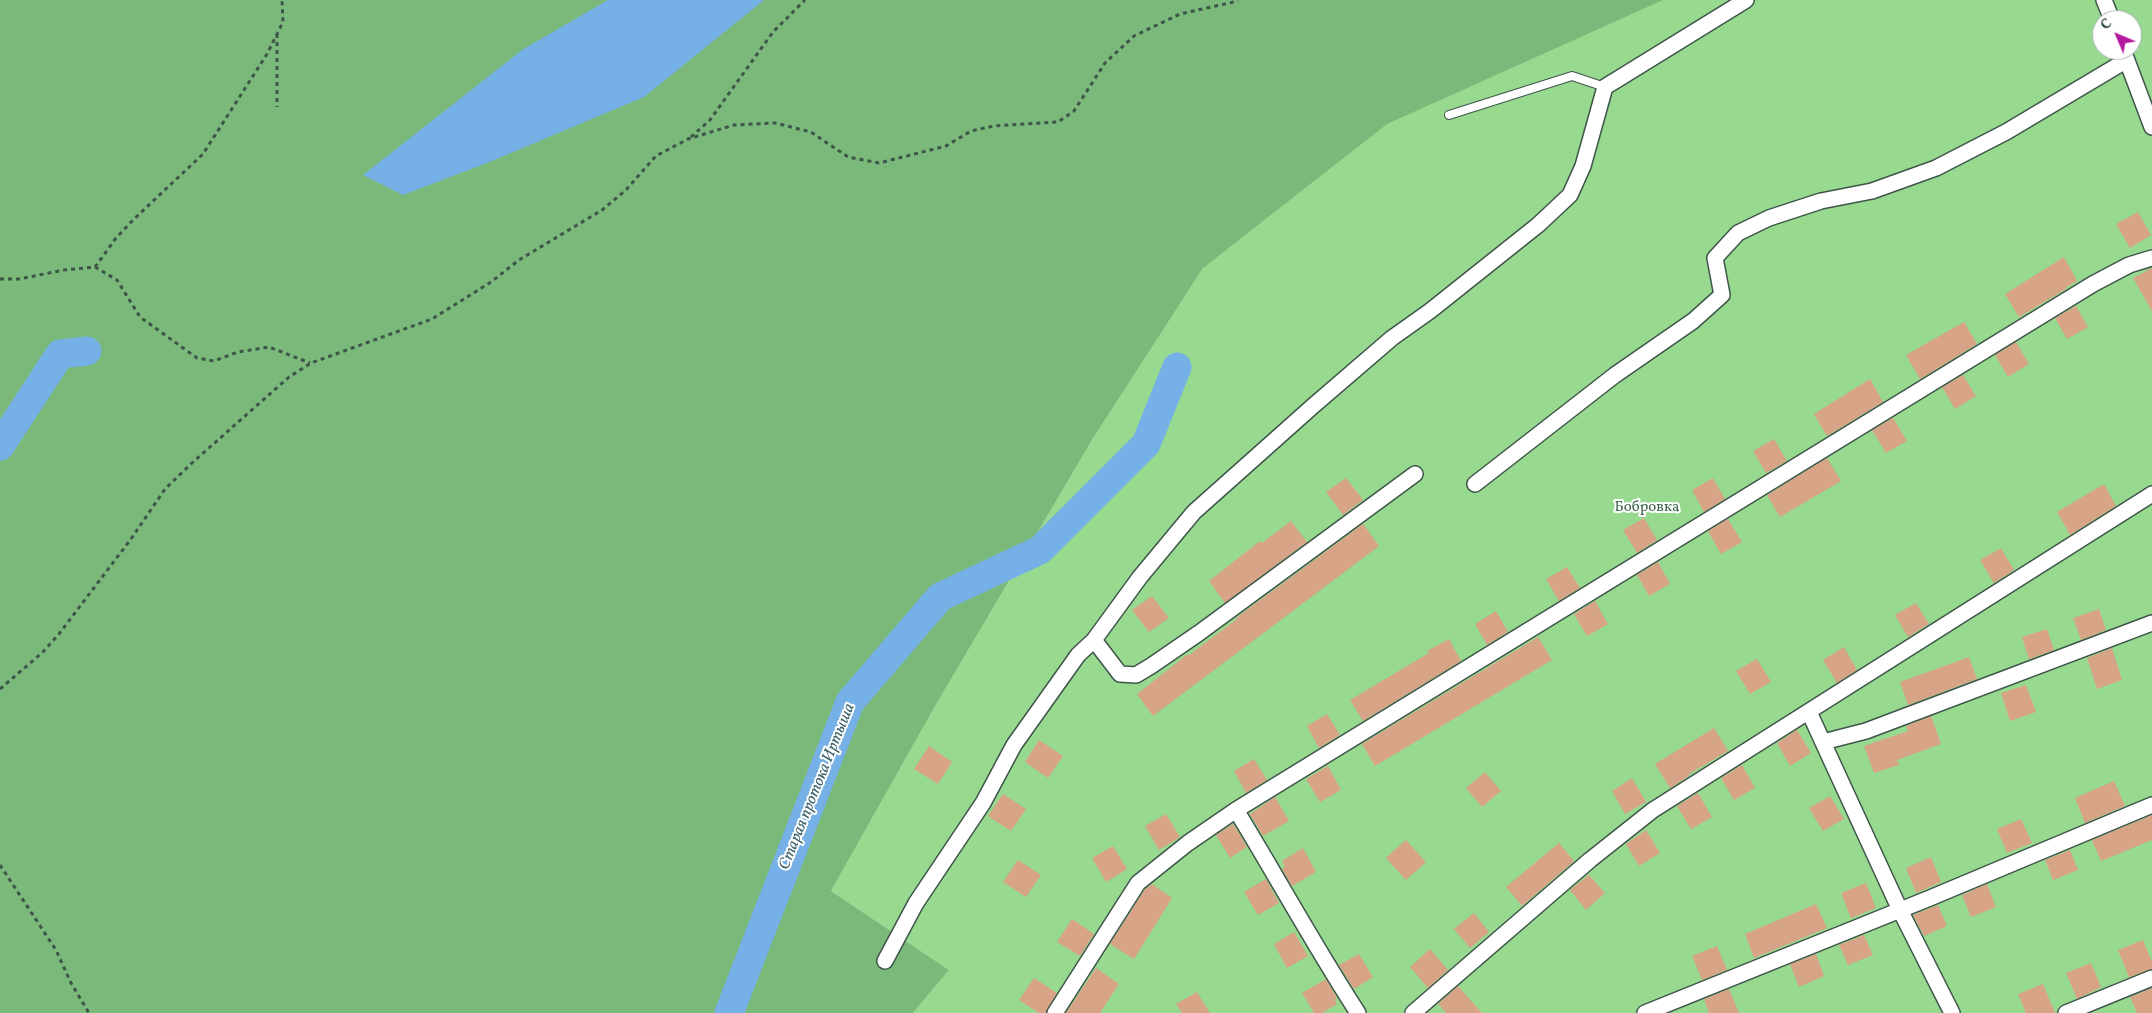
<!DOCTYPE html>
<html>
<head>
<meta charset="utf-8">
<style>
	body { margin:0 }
	#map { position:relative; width:2152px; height:1013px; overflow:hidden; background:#f1ddbe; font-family:Vollkorn,serif }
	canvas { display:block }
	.north { position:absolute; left:2092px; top:10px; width:50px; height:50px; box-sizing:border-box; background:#fff; border:1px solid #a5b1ae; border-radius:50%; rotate:315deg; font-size:14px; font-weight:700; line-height:20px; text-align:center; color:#1f3d34 }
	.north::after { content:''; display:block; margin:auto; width:18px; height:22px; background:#b5179e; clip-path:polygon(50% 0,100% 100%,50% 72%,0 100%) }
</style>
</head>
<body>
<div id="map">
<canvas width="2152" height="1013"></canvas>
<div class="north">С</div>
</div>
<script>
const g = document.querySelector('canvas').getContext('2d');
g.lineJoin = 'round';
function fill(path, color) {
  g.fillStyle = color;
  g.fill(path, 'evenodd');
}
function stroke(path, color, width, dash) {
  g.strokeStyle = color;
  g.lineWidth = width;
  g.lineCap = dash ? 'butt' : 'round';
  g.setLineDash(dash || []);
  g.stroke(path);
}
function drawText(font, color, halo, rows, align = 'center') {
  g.font = font + ' Vollkorn,serif';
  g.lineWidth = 4;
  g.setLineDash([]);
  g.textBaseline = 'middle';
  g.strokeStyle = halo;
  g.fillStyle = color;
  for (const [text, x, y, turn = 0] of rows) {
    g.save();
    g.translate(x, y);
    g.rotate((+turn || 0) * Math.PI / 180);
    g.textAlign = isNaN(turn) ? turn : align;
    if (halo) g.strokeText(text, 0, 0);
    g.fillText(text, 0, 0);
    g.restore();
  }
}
fill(new Path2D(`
	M1343,0H2152V1013H913L949,970L831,891L934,708L1092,440L1203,268ZM2102,20H2132V50H2102Z`), '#98d990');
fill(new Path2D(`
	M0,0H1663L1387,124L1203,268L1092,440L934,708L831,891L949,970L913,1013H0Z`), '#7ab97a');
fill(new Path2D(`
	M608,0H764L644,97L487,163L403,195L363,175L522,50Z`), '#75b0e6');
stroke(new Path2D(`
	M0,446L60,354L87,351
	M729,1013L850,702L940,597L1040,550L1146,444L1177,367`), '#75b0e6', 29);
fill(new Path2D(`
	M2138,212L2151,235L2130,248L2116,224Z
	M2064,257L2077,281L2065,288L2066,289L2019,317L2005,294Z
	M2152,268V311L2133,278Z
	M2076,306L2088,327L2067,339L2055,318Z
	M1964,322L1977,344L1920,379L1906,355Z
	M2016,342L2029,364L2008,377L1995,355Z
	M1963,375L1976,396L1955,409L1942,387Z
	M1870,379L1883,402L1827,436L1814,414Z
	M1893,418L1907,441L1886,453L1872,430Z
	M1774,439L1787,461L1766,473L1753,451Z
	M1827,458L1841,481L1780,517L1767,495Z
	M1346,478L1363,500L1343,515L1326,492Z
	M1713,478L1725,499L1704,512L1692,490Z
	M2104,484L2116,506L2070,535L2057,512Z
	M1644,518L1657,540L1637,553L1623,530Z
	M1728,519L1742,542L1721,554L1708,531Z
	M1291,521L1307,542L1225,603L1209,581L1260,541L1262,543Z
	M1363,524L1379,546L1153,716L1137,694L1188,654L1189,655L1237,619L1236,618Z
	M2001,548L2014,570L1994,583L1980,560Z
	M1658,562L1670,584L1649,596L1637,575Z
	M1567,567L1580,588L1559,601L1546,579Z
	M1152,596L1169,618L1149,632L1132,610Z
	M1595,601L1608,624L1587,636L1574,614Z
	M1916,603L1929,624L1908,637L1895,615Z
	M2099,609L2106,630L2081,640L2073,618Z
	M1496,611L1508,632L1487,645L1475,624Z
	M2047,629L2054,650L2029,659L2022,637Z
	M1538,637L1552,660L1375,766L1362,744Z
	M1449,639L1461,661L1363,721L1350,700L1429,653L1427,651Z
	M1844,647L1857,670L1837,683L1823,660Z
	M2112,648L2122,680L2097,689L2087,658Z
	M1969,657L1977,679L1908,705L1900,682Z
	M1757,659L1771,682L1750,694L1736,671Z
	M2026,685L2036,712L2010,721L2001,693Z
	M1327,714L1340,735L1319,748L1307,726Z
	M1931,716L1941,744L1897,760L1899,765L1874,773L1864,746L1908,731L1906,726Z
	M1714,728L1728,751L1689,774V776L1670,788L1655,764Z
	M1797,730L1811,753L1790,766L1777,743Z
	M1039,740L1063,756L1048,778L1025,762Z
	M929,746L952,762L938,784L914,769Z
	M1254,759L1267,780L1246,793L1234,771Z
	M1742,765L1755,788L1734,800L1721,778Z
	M1328,766L1341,790L1320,802L1306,779Z
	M1485,772L1501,791L1482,807L1466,788Z
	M1632,778L1646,802L1625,814L1612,791Z
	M2114,781L2125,806L2085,823L2075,798Z
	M1698,793L1712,817L1691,829L1677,806Z
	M1003,794L1026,809L1011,831L988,816Z
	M1830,796L1844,819L1823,831L1809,808Z
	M1275,797L1289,821L1263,836L1250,814Z
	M1166,814L1180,837L1159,850L1145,826Z
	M2152,815V840L2101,861L2092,840Z
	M2021,819L2032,843L2007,853L1997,829Z
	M1233,824L1247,847L1230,858L1216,835Z
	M1646,830L1660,853L1639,866L1626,844Z
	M1406,840L1426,862L1406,880L1386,858Z
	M1559,843L1574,861L1522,906L1506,887Z
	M1113,846L1127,869L1106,882L1092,858Z
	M1303,848L1316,872L1292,886L1282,869L1285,867L1282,861Z
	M2070,850L2078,870L2053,880L2045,860Z
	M1931,857L1941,882L1916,893L1906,868Z
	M1018,860L1041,875L1026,897L1003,882Z
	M1589,875L1605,893L1586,910L1570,890Z
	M1266,879L1279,903L1258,915L1244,892Z
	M1866,883L1876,908L1851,918L1841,893Z
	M1152,884L1172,898L1134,959L1110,944L1145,889Z
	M1987,884L1996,907L1971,917L1962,895Z
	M1816,904L1827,928L1754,958L1745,934Z
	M1938,905L1947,926L1924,936L1913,915Z
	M1474,913L1489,932L1470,948L1454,929Z
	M1072,919L1094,934L1080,956L1057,942Z
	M1294,932L1308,956L1287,968L1274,944Z
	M1864,935L1873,955L1848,965L1839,945Z
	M2143,940L2152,962V969L2129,977L2118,950Z
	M1717,946L1727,970L1702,980L1692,956Z
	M1430,949L1448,970L1428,988L1410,967Z
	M1359,954L1373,977L1354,989L1339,965Z
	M1816,954L1824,976L1799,987L1790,964Z
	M2091,963L2101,987L2077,999L2066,973Z
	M1096,968L1119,984L1100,1013H1066Z
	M1034,978L1057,993L1046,1013H1039L1019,1000Z
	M1326,979L1337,998L1335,1000L1337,1004L1322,1013H1314L1302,993Z
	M2043,984L2055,1013H2026L2018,994Z
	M1458,986L1482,1013H1446L1438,1004Z
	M2152,988V1013H2137L2130,997Z
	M1729,989L1739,1013H1709L1704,999Z
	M1197,992L1210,1013H1182L1176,1004Z`), '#d7a488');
const lane = new Path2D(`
	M1449,115L1572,76L1605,87`);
const street = new Path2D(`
	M2104,0L2112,20
	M2123,50L2152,127
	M1475,484L1615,375L1693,321L1722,295L1715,258L1738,233L1769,218L1821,201L1872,191L1936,168L2006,132L2127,60
	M1094,640L1120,674L1136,675L1151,666L1199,633L1415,474
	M1809,712L1900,910L1952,1013
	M1823,742L1866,731L2152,623
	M1236,810C1277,877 1315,947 1358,1013
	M885,961L916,903L983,803L1014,745L1078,655L1094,640L1140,577L1194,512L1313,406L1392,338L1430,311L1538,225L1570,195L1583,166L1605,87L1746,0
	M1055,1013L1138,883L1188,843L1236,810L2093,284L2129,265L2152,258
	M1413,1013L1590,860L1653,810L2152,494
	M1645,1013L1930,898L2152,805
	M2066,1013L2152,978`);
stroke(lane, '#3e5549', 10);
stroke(street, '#3e5549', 18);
stroke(new Path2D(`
	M277,34V107
	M691,137L710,120L773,32L805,0
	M95,267L116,238L133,220L203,154L267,54L283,22L282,0
	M0,279H19L64,270L95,267L117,280L140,317L197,358L214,361L238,352L269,347L310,363
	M0,689L43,652L59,634L131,539L165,489L192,463L289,377L311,363L432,319L491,282L519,260L602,210L626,190L656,156L688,139L734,125L775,123L811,132L848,157L879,163L946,146L971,131L994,126L1058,122L1074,111L1105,63L1134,36L1180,14L1238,1
	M0,865L56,950L71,983L89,1013`), '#3e5549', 3, [4, 4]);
stroke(lane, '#fff', 8);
stroke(street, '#fff', 15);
drawText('15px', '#3d644b', '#fff', [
	["Бобровка",1647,508]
]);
drawText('italic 16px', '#396069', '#fff', [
	["Старая протока Иртыша",818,787,-68]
]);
</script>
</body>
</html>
